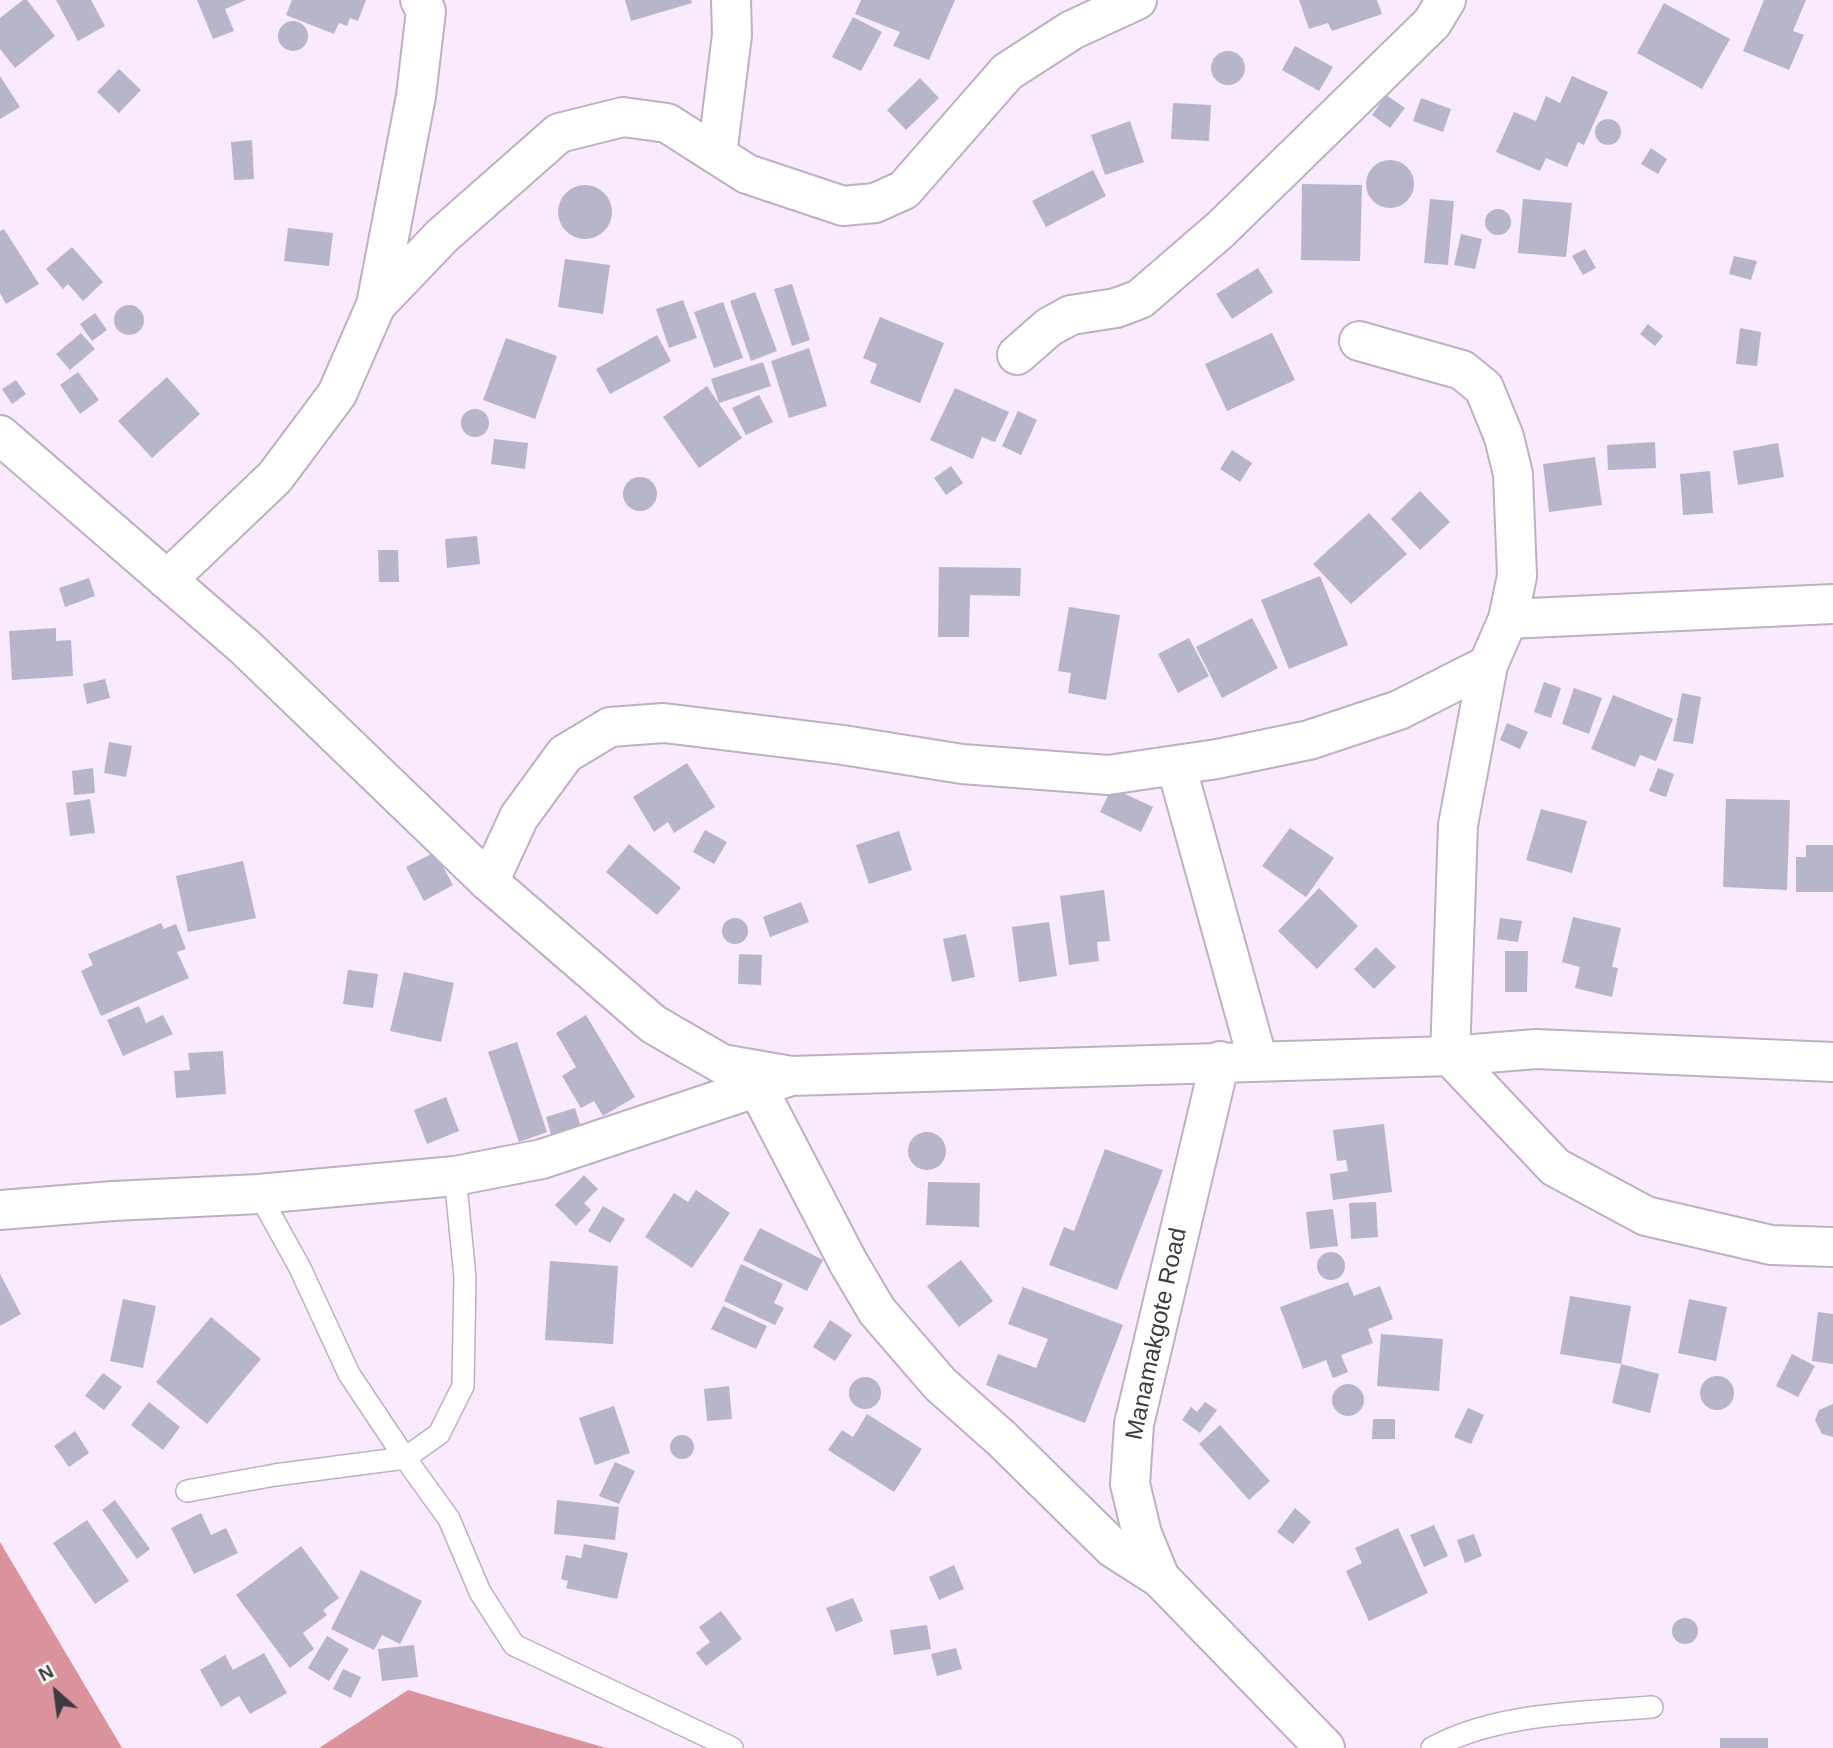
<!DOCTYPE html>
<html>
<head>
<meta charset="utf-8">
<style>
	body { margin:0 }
	#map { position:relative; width:1833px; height:1748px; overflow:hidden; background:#f9eafe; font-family:Arial,sans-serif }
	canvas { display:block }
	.north { position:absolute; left:21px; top:1657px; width:70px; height:70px; -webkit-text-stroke:5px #fff; paint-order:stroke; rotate:332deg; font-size:19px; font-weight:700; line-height:28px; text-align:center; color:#3f3a41 }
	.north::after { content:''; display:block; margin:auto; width:24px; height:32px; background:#3f3a41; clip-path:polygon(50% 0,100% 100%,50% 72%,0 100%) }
</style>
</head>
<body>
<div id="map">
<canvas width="1833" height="1748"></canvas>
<div class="north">N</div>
</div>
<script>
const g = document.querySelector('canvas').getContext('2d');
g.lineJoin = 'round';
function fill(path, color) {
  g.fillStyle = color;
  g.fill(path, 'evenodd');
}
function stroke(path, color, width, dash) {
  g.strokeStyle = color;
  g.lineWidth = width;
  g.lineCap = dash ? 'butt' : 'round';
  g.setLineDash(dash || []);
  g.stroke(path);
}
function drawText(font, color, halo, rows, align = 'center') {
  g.font = font + ' Arial,sans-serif';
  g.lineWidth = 5;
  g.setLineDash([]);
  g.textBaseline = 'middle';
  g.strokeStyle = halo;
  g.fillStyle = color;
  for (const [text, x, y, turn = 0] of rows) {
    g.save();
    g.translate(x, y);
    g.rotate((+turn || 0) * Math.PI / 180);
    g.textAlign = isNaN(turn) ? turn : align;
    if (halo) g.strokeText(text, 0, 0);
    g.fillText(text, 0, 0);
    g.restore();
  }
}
fill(new Path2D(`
	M0,1542L122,1748H0Z
	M408,1690L606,1748H319Z`), '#da939c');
fill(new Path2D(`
	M23,0H27L55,36L15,68L0,49V18Z
	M56,0H91L105,26L78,41Z
	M197,0H246L225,9L234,31L213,39Z
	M292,0H366L358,21L350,18L347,26L339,23L334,34L286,15Z
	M625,0H691L692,3L631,21Z
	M861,0H955L929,60L893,46L900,32L855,14Z
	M1299,0H1377L1382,14L1332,31L1328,23L1309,29Z
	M1764,0H1806L1793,31L1804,35L1789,70L1743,51Z
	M1664,3L1730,39L1702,89L1637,53Z
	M853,17L882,32L861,71L832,57Z
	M278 36a15 15 0 1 1 30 0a15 15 0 1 1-30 0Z
	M1295,46L1333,67L1319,91L1282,70Z
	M1211 68a17 17 0 1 1 34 0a17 17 0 1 1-34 0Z
	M119,69L141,90L119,113L97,92Z
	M0,76L20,107L0,119Z
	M1572,76L1608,92L1584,145L1578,142L1567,167L1546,158L1540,171L1496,152L1514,112L1536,121L1546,96L1560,103Z
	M920,78L939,98L906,130L887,110Z
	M1386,95L1405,108L1390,128L1372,115Z
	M1421,98L1451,109L1443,132L1413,121Z
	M1173,103L1211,105L1209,141L1171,139Z
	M1595 132a13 13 0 1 1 26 0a13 13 0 1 1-26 0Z
	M1130,121L1144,162L1105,175L1091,135Z
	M252,140L254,179L234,180L231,142Z
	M1651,148L1667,159L1658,174L1641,164Z
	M1366 184a24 24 0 1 1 48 0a24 24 0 1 1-48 0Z
	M1093,170L1106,196L1046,227L1032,201Z
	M1302,184L1362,185L1360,261L1301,260Z
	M558 212a27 27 0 1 1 54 0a27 27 0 1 1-54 0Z
	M1430,199L1454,201L1448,265L1424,263Z
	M1523,199L1572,203L1566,257L1518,253Z
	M1485 222a13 13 0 1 1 26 0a13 13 0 1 1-26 0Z
	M288,228L333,233L329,266L284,261Z
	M4,229L39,284L6,304L0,293V231Z
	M1461,234L1482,239L1475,269L1454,265Z
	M72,247L103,282L83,301L68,284L63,289L46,269Z
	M1585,249L1596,268L1583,275L1572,256Z
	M1734,256L1757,261L1751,280L1729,274Z
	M565,259L610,265L603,314L558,307Z
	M1258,268L1273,292L1232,319L1216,294Z
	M792,284L810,340L792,346L774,289Z
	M755,292L777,351L751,361L730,301Z
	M683,300L697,338L669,348L656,309Z
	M723,302L743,358L714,368L694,312Z
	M114 320a15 15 0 1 1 30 0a15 15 0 1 1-30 0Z
	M95,313L107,330L92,341L80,324Z
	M880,317L944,343L920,403L870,383L877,364L863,358Z
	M1648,324L1663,336L1655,346L1640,334Z
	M1740,328L1761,332L1757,366L1736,364Z
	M81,333L95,349L70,370L56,354Z
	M1272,333L1295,380L1227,411L1205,364Z
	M657,335L671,361L610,394L596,369Z
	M506,338L557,356L535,419L483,400Z
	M809,348L827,406L789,418L771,361Z
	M763,362L771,386L719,403L711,379Z
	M78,372L99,400L80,414L60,385Z
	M167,377L200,414L152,458L118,421Z
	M16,380L26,394L12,404L2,389Z
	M707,386L742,438L699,468L663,417Z
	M955,388L1009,412L995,442L982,437L973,459L930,440Z
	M759,395L773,422L746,435L732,408Z
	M461 423a14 14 0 1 1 28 0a14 14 0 1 1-28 0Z
	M1018,411L1037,420L1021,455L1002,446Z
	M494,439L528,443L525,469L491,464Z
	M1655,442L1656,468L1608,470L1607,445Z
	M1778,443L1784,477L1738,485L1733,451Z
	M1232,450L1252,463L1240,482L1220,469Z
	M1595,457L1602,505L1549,512L1543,464Z
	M951,466L963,483L946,495L934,478Z
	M1710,471L1713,513L1683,515L1680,474Z
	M623 494a17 17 0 1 1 34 0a17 17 0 1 1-34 0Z
	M1420,491L1450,522L1420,550L1391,519Z
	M1369,513L1407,554L1351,604L1313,564Z
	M477,536L480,564L447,568L445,539Z
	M378,550H398L399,582H379Z
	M939,567L1021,568L1020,596L970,595L969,637H938Z
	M1320,576L1348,645L1289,669L1261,600Z
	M89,578L95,596L65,607L59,588Z
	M1069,607L1120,615L1106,700L1068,693L1071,673L1058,671Z
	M1252,618L1278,668L1222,698L1196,647Z
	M56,628V641L71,640L73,676L12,680L9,631Z
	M1189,638L1209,676L1178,693L1158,654Z
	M105,679L110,698L87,704L83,684Z
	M1544,682L1561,688L1551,718L1534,712Z
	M1574,688L1602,698L1589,734L1562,724Z
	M1682,693L1701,697L1693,744L1673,741Z
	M1613,695L1673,719L1656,761L1640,755L1635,767L1591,749Z
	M1507,723L1528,732L1520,749L1500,740Z
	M109,742L132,746L126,777L104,773Z
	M687,763L715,807L674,833L668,822L654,832L633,797Z
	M93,768L95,793L74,795L72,771Z
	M1658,768L1674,774L1666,797L1649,791Z
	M1112,788L1153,807L1141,832L1100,812Z
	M90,799L95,833L70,836L66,803Z
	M1726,799L1790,800L1787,890L1723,887Z
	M1541,809L1587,821L1572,873L1526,860Z
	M1290,828L1334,858L1306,897L1262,866Z
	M705,830L727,842L714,864L693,852Z
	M899,831L912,870L869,884L856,845Z
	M629,844L681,888L657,915L606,872Z
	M1806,845H1833V892H1796V857H1806Z
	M435,852L453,885L424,901L406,867Z
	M243,861L256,918L188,932L176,876Z
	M1319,888L1358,926L1317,969L1278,931Z
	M1104,890L1110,941L1097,942L1099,961L1069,965L1060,896Z
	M801,902L809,922L770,937L763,917Z
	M1573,917L1621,928L1612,967L1618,968L1612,997L1575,988L1580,967L1562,962Z
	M1500,918L1522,921L1518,942L1497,939Z
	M722 931a13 13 0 1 1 26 0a13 13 0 1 1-26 0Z
	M1049,922L1057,976L1019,982L1012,927Z
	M161,923L164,929L176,924L186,949L177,952L189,978L101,1016L81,971L93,965L88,954Z
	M966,934L975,977L952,982L943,939Z
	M1376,947L1396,967L1374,989L1354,969Z
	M1505,951H1528L1527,992H1505Z
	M739,954L762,955L761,985L738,984Z
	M348,970L378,974L373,1008L343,1004Z
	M404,972L454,983L441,1042L390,1031Z
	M139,1006L146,1023L163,1015L173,1034L123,1056L107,1020Z
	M586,1015L635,1097L603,1116L594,1101L581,1108L562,1076L576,1067L556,1033Z
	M517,1042L547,1132L519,1142L488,1052Z
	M223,1051L226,1094L176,1098L174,1071L190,1070L188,1053Z
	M446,1097L459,1131L427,1144L414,1110Z
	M575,1108L584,1136L554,1145L546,1117Z
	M1384,1124L1392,1192L1333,1200L1330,1174L1348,1171L1346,1160L1337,1161L1333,1130Z
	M908 1151a19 19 0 1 1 38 0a19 19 0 1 1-38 0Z
	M1105,1149L1163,1170L1117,1290L1049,1265L1064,1227L1074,1231Z
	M584,1175L598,1189L584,1203L591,1210L576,1226L555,1205Z
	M928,1182L980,1183L979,1227L926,1225Z
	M696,1190L730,1213L692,1268L645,1237L674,1193L688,1202Z
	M1376,1202L1378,1237L1351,1239L1349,1203Z
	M603,1206L625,1219L610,1243L588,1231Z
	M1333,1209L1338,1246L1310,1249L1306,1212Z
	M760,1228L823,1260L807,1291L743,1260Z
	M1317 1266a14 14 0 1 1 28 0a14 14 0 1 1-28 0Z
	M961,1260L993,1301L959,1327L927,1286Z
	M550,1261L618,1266L613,1344L545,1340Z
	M741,1264L783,1284L774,1303L784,1308L775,1325L724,1301Z
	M0,1274L21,1314L0,1326Z
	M1348,1282L1354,1296L1380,1286L1393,1319L1368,1329L1373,1343L1341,1355L1348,1372L1333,1378L1326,1360L1303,1369L1280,1307Z
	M1023,1287L1123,1325L1085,1423L986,1385L998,1354L1036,1368L1048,1339L1008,1324Z
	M1570,1296L1631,1306L1621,1364L1560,1354Z
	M123,1299L156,1306L143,1368L110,1361Z
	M1689,1299L1727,1307L1716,1361L1678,1353Z
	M723,1306L767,1326L756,1349L711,1329Z
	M1818,1312L1833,1314V1364L1812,1361Z
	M211,1317L261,1359L207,1424L156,1382Z
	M830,1320L852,1335L835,1361L813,1347Z
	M1381,1334L1443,1339L1439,1391L1377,1386Z
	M1792,1354L1815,1366L1798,1397L1776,1386Z
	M1621,1364L1659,1374L1650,1413L1612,1403Z
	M103,1373L122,1387L104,1410L85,1396Z
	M1700 1393a17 17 0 1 1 34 0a17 17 0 1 1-34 0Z
	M849 1393a16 16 0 1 1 32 0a16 16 0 1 1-32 0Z
	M1332 1400a16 16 0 1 1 32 0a16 16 0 1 1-32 0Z
	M729,1386L732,1419L707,1421L704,1389Z
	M149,1402L180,1427L163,1450L131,1425Z
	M1205,1402L1217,1410L1200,1433L1182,1420L1191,1407L1197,1412Z
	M1833,1404V1437L1822,1434L1815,1420L1819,1410Z
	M614,1406L630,1453L595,1465L579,1418Z
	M1468,1408L1484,1415L1471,1444L1454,1437Z
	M867,1414L922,1449L894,1492L828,1450L842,1430L853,1437Z
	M1373,1419H1395V1439H1372Z
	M1220,1425L1270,1481L1249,1500L1199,1444Z
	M75,1431L89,1453L69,1467L54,1446Z
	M670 1447a12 12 0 1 1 24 0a12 12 0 1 1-24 0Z
	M615,1462L635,1471L619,1504L599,1496Z
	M115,1500L150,1549L137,1559L102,1510Z
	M557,1500L619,1507L615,1540L554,1534Z
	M1295,1508L1311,1522L1293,1544L1277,1532Z
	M201,1513L211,1535L226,1528L238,1553L194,1574L171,1528Z
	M87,1520L129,1581L95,1604L53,1543Z
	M1434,1525L1448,1556L1424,1567L1410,1535Z
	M1398,1528L1428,1593L1369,1621L1346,1571L1362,1563L1355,1548Z
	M1474,1534L1482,1556L1465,1563L1457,1540Z
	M584,1544L628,1553L617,1599L566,1588L568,1581L561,1579L566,1555L581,1558Z
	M301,1546L339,1598L323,1610L327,1615L303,1633L314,1649L290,1668L236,1595Z
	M954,1565L964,1589L939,1600L929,1577Z
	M361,1570L422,1601L400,1644L382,1635L374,1650L331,1629Z
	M853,1598L863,1621L836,1632L826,1608Z
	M721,1611L742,1639L706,1666L696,1653L710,1642L699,1627Z
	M1672 1631a13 13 0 1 1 26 0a13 13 0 1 1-26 0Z
	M927,1625L931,1649L894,1655L890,1630Z
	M327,1636L349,1649L329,1681L308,1668Z
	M414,1645L418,1677L382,1681L378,1649Z
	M956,1648L962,1669L937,1676L931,1654Z
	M264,1653L287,1693L250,1714L239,1696L221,1707L200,1670L225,1655L233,1670Z
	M343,1669L361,1677L351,1698L333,1689Z
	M1720,1738H1768V1748H1720Z`), '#b7b5ca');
const service = new Path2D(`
	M259,1194L300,1268L349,1374L405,1458L439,1434L463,1386L465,1277L455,1176
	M187,1491L275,1475L405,1458L449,1519L480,1592L514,1645L732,1748
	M1432,1748C1496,1713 1580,1713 1652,1707`);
const minor = new Path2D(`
	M717,155L732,35L731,0
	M376,305L442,236L559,133L623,117L667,123L747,174L843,206L875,203L904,190L1007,72L1072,30L1137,0
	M1359,341L1462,370L1484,388L1504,437L1513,474L1517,576L1508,619L1488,665L1458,825L1450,1056L1555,1167L1646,1216L1771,1245L1833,1247
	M1017,355L1049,327L1071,315L1116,308L1140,299L1221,229L1432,23L1446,0
	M167,580L275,477L337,394L376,305L416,96L426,11L420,0
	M1508,619L1833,604
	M1176,765L1258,1061
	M489,882L519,817L565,754L610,727L664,723L843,745L962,764L1108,775L1217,759L1309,740L1399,710L1488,665
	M757,1087L848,1262L877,1311L940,1384L1002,1439L1113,1548L1160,1578
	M0,1210L113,1201L259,1194L455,1176L542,1159L791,1076`);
const tertiary = new Path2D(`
	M0,435L245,647L489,882L653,1024L722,1064L791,1076L1450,1056L1536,1049L1833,1062
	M1220,1061L1134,1424L1130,1484L1142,1534L1160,1578L1325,1748`);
stroke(service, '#beb0c3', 24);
stroke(minor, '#beb0c3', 42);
stroke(tertiary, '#beb0c3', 42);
stroke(service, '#fff', 21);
stroke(minor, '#fff', 38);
stroke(tertiary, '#fff', 38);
drawText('24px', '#3f3a41', '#fff', [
	["Manamakgote Road",1157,1334,-78]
]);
</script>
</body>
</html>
